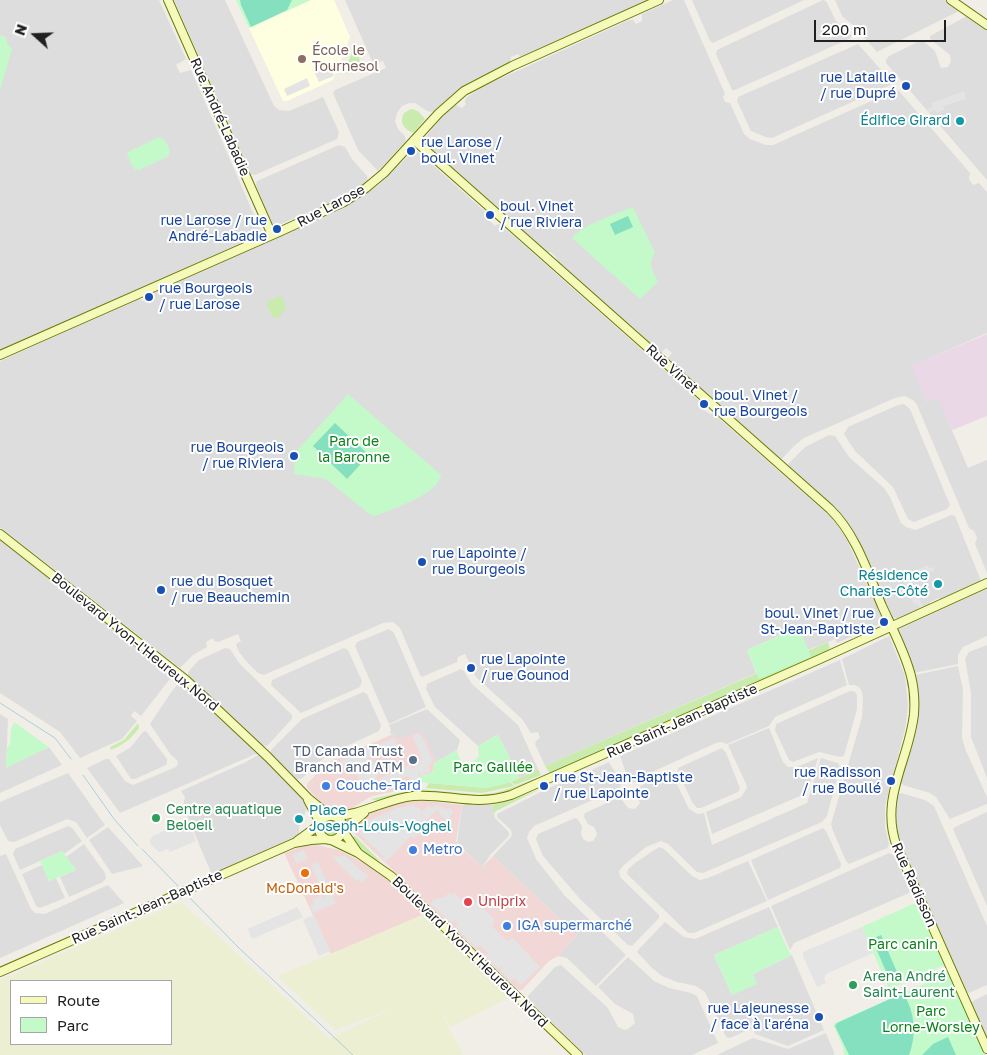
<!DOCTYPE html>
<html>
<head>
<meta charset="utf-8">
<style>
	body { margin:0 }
	#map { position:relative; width:987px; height:1055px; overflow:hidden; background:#f1eee7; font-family:"Golos Text",sans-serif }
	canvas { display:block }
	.legend { position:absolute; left:10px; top:980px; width:162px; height:65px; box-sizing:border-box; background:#fff; border:1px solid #a6a6a6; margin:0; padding:6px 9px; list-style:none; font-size:15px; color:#202020 }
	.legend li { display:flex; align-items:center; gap:10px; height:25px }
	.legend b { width:25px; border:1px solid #a6a6a6 }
	.north { position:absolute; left:10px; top:10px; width:50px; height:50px; -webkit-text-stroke:4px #fff; paint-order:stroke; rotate:290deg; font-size:14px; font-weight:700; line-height:20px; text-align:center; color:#202020 }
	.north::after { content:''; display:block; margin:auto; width:18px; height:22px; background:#202020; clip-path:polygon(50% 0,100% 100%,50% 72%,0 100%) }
	.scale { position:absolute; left:814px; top:20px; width:132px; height:22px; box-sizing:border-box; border:2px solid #202020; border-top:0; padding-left:6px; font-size:15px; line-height:18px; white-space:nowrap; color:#202020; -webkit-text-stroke:4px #fff; paint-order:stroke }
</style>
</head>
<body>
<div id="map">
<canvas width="987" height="1055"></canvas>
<ul class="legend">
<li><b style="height:6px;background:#f5fabb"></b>Route</li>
<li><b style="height:14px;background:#c4faca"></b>Parc</li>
</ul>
<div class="north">N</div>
<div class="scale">200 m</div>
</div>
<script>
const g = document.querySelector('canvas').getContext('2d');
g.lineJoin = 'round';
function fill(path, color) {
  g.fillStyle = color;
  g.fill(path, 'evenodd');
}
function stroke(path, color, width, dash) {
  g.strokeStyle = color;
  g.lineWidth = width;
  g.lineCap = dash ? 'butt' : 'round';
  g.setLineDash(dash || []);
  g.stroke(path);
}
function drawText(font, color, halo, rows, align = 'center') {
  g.font = font + ' "Golos Text",sans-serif';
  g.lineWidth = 4;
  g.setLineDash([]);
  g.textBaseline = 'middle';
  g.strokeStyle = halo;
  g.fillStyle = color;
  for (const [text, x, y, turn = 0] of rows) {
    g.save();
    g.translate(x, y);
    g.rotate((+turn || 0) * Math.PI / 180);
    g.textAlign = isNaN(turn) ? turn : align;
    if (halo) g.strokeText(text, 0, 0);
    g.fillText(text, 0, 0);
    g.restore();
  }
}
fill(new Path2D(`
	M0,0H159L186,59L176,65L180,73L191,70L261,231L264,233L0,350Z
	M174,0H225L274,106L279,110L289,111L323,97L339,132L337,139L255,175L251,174Z
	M345,0H649L521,57L518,54L511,57L510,62L470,82L453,94L433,112L427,111L415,103H409L402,106L397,113L395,121L398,129L405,136L406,141L378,171L358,150L333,93L335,90L386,68L383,61L375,63L372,61Z
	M673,0H684L725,94L723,97L725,102L730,103L744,134L750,139L766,145H773L896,90L899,91L970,173L969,179L973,185L979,183L987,192V333L912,366L927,402L938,397L968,468L987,460V573L975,544L977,538L974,531L969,528L917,405L913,400L905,396L895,398L804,438L793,447L782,459L779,458L669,361L668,358L672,353L666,348L662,352H659L557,261L556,257L551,252H546L422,141L446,113L456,105L462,108L466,104L465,102L466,98L480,88L629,20H633L636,24L642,21V14Z
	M692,0H804L713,43L710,41Z
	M823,0L826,1L836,21L851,35V38L735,90H732L716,54L717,50Z
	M835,0H945L959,11L877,52L855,27L842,16Z
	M967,16L987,29V180L886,63V60L889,56L922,40L935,51L941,68L948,67L951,61L950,55L930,39V36Z
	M858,44L891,81L890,85L772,138L766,137L751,131L737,101L738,97Z
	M339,145L345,147L352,159L367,176L368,181L337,200L274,227L256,185L257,181Z
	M415,149L490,216L491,218L490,221L495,226L498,224L501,225L704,405V410L710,414H714L833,519L846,538L884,622L837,643L835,639L808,650L798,627L747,650L756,673L545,766L535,744L537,740L540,738L538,732L531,733L522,719L476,677L465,654L458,657L457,662L422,677L420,675L400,628L393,622L383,623L264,675L258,673L246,661L239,652L236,644L241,641L238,634L218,642L214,641L213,638L206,642L207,647L193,655L180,668L0,527V361L139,299L143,301L150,298V295L153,293L340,210L357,200L379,185Z
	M904,404L910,409L950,505L947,509L914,522L908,519L893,487L855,451L844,434L848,427L898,405Z
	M829,435L835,436L849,457L884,488L890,497L901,523L906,527L916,530L951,515L955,516L981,581L941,599L939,598L930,602L929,604L898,618H893L849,524L838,510L788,466L789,463L805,447Z
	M0,537L173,675L141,716L134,711L131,716L137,721L122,739L80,758L60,732L0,693Z
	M987,589V636L963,647L958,655V664L914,673L899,629Z
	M389,629L394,633L426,707L389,724L355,646L357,642Z
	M889,636L905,676L908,706L905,729L885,806V827L889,845L887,848L849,864L846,861L833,831L831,824L862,717L863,699L862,692L859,687L854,685H849L842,659Z
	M987,645V778L971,737V693L965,659L969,652Z
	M225,648L230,649L239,663L292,715V719L267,746L261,745L188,675V672L199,660Z
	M344,648L348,650L362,681L360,687L301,713L271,685L272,680Z
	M840,660L847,685L775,717L769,726L727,744L722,742L716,743L652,772L635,782H631L628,779L620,756Z
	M958,666L963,690L962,738L966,751L987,797V804L950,819L936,797L930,793L903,785L901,783L918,715V693L915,675Z
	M461,669L464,671L472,684L518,725L538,769L519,778L503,744L497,735L478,746L435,707L426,689L427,684Z
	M182,683L186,685L258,753L120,813L87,768L106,759H109L125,781L133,785L176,767L178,763L177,760L171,755L150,724L170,694L177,685Z
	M850,691H854L857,695V709L844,756L840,757L819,752L793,762L789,760L775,730L776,724Z
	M363,692L367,694L381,725L379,731L327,755L301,779H297L271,754V750L302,719Z
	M427,709L460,740L457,750L436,762L432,753L394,737L393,734H390L391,730L389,725Z
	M0,714L8,719L6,767L49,747L62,765L0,793Z
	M769,728L783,762L788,767H797L818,758L807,793L712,834L706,812L741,797L747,788L746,784L728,745Z
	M146,731L167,759V762L166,765L135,779H131L116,756L131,747L143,732Z
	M722,748L726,753L740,788L738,792L701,808H697L692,802L678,771V768Z
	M260,754L293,786L308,806L299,827V837L212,875L183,806L185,797L181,791L246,762Z
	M821,758L838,763L840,767L827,816L822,822L703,873L697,872L668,844L661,841L646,847L624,865L619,871L620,877L659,915V918L632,946L628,945L580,899L543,856L536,839L538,834L575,818L578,819L582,827L581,834L583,839L588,842L593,841L597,835L596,831L594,827L588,824L584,817L585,813L618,798L622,800L628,808L635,809L640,803L636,793L638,788L655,777L669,771L672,774L689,809L698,814L704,813L712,845L807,803Z
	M609,762L621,782L620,788L534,826L529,832L527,838L536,859L565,896L626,955L596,986L567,958L558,956L577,935L493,856L511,837L512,834L511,830L497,817V814L553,786L563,783Z
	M68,773L105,825L87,838L76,822L67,819L14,842L8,841L0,825V802Z
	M901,793L925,800L934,806L987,926V985L969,993L966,991L899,840L895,823V808L897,795Z
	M462,805H492L495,818L509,832V836L491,854L482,867L457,843Z
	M987,812V906L953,829L955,827Z
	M68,826L72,828L82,841L64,854L62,851L20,870L13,854L15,849Z
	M108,827L143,866L112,874L89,840Z
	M823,828L826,831L841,864L840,868L768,900L751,860Z
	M84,844L105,873L106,878L103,882L69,897L60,877L76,870L66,857Z
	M659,847L664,849L692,876L700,880L708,878L748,861L767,901L694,933H688L627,874L628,869L635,863Z
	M889,853L894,856L910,890L909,893L794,943L790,950L771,906Z
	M6,854L31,909L35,913L45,914L108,885L124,903L0,958V856Z
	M42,865L49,881L56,878L65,898L40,908L36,906L22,874Z
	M769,907L778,927L714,955L732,995L753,974L792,955L824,1030L788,1046L755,1034L754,1030L750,1029L730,1038L726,1037L705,992L696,986L677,982L662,976L652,968L637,952L639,949L665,922L684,937L695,939Z
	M628,957L654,981L669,988L691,993L697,996L718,1043L692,1055H585L528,999V996L555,967L561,965L608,1008L618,1027L624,1030L628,1029L635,1023L633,1014L615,1004L598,987Z
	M987,994V1040L971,1002Z
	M826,1033L834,1052V1055H717L753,1038L788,1049Z`), '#dedddd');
fill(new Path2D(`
	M420,731L427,741L436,762L433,764L434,769L431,773L417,777L418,787L377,795L370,797L349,810L341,811L329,808L321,802L307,788V784L325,765L333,760L393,734L394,737L401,739Z
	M411,801H427L462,805L456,841L459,846L482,867L493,856L577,935L558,956L549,961L522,990H518L353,832L356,823L372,813L393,805Z
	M316,845L339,850L364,863L385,877L425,914L331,954L284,853L304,846Z`), '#f1d8d6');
fill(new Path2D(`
	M987,334V416L952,430L938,398L927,402L911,366Z`), '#ead8e6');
fill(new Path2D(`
	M311,0H334L350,37L333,80L287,101H283L249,28Z`), '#feffe1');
fill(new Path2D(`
	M181,902L330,1039L395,1007L335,1030L278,976L425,914L509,998L451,1027L441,1013L463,1055H0V980ZM171,981V1044H11V981Z`), '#ecefd2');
fill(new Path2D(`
	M353,51L357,52L362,66L361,68L348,74L345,72V69Z
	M411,109L418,111L425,119L413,133C404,129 399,123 404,113Z
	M280,296L283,298L286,308L279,317L274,318L267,307V302Z
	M828,642L830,648L827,653L551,775L545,766Z
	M138,723L139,728C131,739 123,745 111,750L110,747L124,740Z
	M538,769L541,775L515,785L511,782Z
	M540,777L517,790L485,798L421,792L419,789L479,795C501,794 519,784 540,777Z
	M510,782L514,786L482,793L426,788L429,783L486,788Z
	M540,789L496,811L494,814L492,805L506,802Z
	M412,790L410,793L378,801L371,799Z
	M323 828a8 8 0 1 1 16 0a8 8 0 1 1-16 0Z
	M355,836L380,861C369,858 358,847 351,838Z`), '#c9ebad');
fill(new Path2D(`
	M236,0H311L249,28Z
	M0,35L6,37L7,43L12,49L0,90Z
	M159,137C167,139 171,150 169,156L139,170L134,169L127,155L128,152Z
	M633,207L655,253C647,263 653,272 658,282L640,299L572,238C585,223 615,215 633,207Z
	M348,394L441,475C438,494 394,508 378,515L372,516L326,479L294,474L295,453Z
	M799,627L811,657L759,679L747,650Z
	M14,722L49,747L6,768L7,748L10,744L11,730Z
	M497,735L503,744L519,778L505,784L486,788L418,782L417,777L431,773L434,769L433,764L457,750C458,764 471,767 479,756L478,746Z
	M62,851L76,870L49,881L40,861Z
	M915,903L945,965L889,989L862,927Z
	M778,927L789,952L792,955L753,974L757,984L732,995L714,955Z
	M949,973L985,1055H844L843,1047L833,1024Z`), '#c4faca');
fill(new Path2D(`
	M240,0H292L287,10L251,27L241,5Z
	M628,216L633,227L615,235L610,224Z
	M335,423L369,455L347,479L313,446Z
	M881,935L897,972L888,976L872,939Z
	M903,993C915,1012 917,1034 909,1055H849L835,1026L837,1023Z
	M948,1037L956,1055H922L933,1044Z`), '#85e0bf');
fill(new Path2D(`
	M329,64L334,76L319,82L314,71Z
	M307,78L310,86L287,96L284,89Z
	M964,91L966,99L943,106L944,110L936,113L935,110L929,112L927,109L932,107V103Z
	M928,565L929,568L933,567L935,570L912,581L923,607L920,609L918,604L914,605L903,580L907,578L905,575Z
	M418,733L425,742L433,762L428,765L431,771L420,775L418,772V787L412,788L410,778L407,776L369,793L366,785L362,787L353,767L357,765L356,764L350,767L342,765L341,761L394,738L398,745L368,758L369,760L372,759L379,775L376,776L379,783L382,782L380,778L410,765L411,769L414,768L418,762L422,760L413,736Z
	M415,805V809L418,807L422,811L420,813L427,820L425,822L427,825L415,838L411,836L385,863L381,860L386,854L383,856L359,833L363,827L361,824L398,808Z
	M429,805L431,808L436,805L441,806L446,810L449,807L453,811L450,819L447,821L438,813L440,811L437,810L427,819L421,813Z
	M188,820L196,841L170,852L168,849L159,852L151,845L150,840L153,836Z
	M304,850L308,859L297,864L292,855Z
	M345,856L368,876L362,883L358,879L356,881L332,857Z
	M318,862L336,903L313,913L310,906L314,905L312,900L322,895L323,898L325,897L311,865Z
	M449,893L452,895L455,893L467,905L465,908L467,910L475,901L495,920L492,926L507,941L513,938L540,967L521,985L514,978L511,981L500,970L503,967L501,966L499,969L485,956L488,953L480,945L477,948L455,927L458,924L454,921L452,923L430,903L437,898H443Z
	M297,907L303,917L252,939L248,929Z
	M314,915L330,951L319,956L303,920Z
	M862,927L873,953L826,974L824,979L826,983L817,987L803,956V952Z`), '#e4e4e4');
stroke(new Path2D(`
	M0,703L55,738L71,759
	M83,775L114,819L138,846
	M142,849L178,886
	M189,897L239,948L353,1055`), '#a7d0de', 1);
const secondary = new Path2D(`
	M168,0L272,235
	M951,0L987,25
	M414,140L830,509C856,534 868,573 882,606C892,628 905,652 911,676C914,688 915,701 914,714C909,761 879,798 897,847L987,1049
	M0,355L279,232L344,202L366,188L384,173L439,113L464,91L512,66L659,0
	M0,534L186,680L268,757L308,798L330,816
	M308,800L320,823
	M319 828a12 12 0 1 1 24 0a12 12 0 1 1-24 0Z
	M335,816C362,815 386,799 413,796C449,793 473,807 511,795L820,659L987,583
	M344,830L364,813
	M343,831L358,853
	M331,840L358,853L391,876L578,1055
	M297,841L319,825
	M0,972L294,843L311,840L326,839`);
stroke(secondary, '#697a04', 10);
stroke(secondary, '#f5fabb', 8);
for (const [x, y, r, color] of [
	[302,59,5,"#8d6e63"],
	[906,86,5,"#1a4fb4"],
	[960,121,5,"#0f9aa8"],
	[411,151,5,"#1a4fb4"],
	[490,215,5,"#1a4fb4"],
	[277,229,5,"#1a4fb4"],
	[149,297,5,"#1a4fb4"],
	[704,404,5,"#1a4fb4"],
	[294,456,5,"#1a4fb4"],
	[422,562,5,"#1a4fb4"],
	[938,584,5,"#0f9aa8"],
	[161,590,5,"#1a4fb4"],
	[884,622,5,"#1a4fb4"],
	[471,668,5,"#1a4fb4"],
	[413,760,5,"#5c6f8a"],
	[891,781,5,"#1a4fb4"],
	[326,786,5,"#3f7fe0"],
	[544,786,5,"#1a4fb4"],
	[156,818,5,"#2e9e5b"],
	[299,819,5,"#0f9aa8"],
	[413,850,5,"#3f7fe0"],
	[305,873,5,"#e8710a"],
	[468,902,5,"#e0444e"],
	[507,926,5,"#3f7fe0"],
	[853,985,5,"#2e9e5b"],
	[819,1017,5,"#1a4fb4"]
]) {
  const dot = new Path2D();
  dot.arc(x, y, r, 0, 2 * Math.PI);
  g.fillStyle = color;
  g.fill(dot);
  stroke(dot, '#fff', 2);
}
drawText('14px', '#785e54', '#fff', [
	["École le",312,51],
	["Tournesol",312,67]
], 'left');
drawText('14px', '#164399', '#fff', [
	["rue Lataille",896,78,"right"],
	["/ rue Dupré",896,94,"right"],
	["rue Larose /",421,143],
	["boul. Vinet",421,159],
	["boul. Vinet",500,207],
	["/ rue Riviera",500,223],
	["rue Larose / rue",267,221,"right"],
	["André-Labadie",267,237,"right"],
	["rue Bourgeois",159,289],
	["/ rue Larose",159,305],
	["boul. Vinet /",714,396],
	["rue Bourgeois",714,412],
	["rue Bourgeois",284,448,"right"],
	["/ rue Riviera",284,464,"right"],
	["rue Lapointe /",432,554],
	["rue Bourgeois",432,570],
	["rue du Bosquet",171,582],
	["/ rue Beauchemin",171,598],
	["boul. Vinet / rue",874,614,"right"],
	["St-Jean-Baptiste",874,630,"right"],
	["rue Lapointe",481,660],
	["/ rue Gounod",481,676],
	["rue Radisson",881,773,"right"],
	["/ rue Boullé",881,789,"right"],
	["rue St-Jean-Baptiste",554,778],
	["/ rue Lapointe",554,794],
	["rue Lajeunesse",809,1009,"right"],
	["/ face à l'aréna",809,1025,"right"]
], 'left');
drawText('14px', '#202020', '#fff', [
	["Rue André-Labadie",220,117,66],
	["Rue Larose",331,206,-28],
	["Rue Vinet",672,369,42],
	["Boulevard Yvon-l'Heureux Nord",135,642,39],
	["Rue Saint-Jean-Baptiste",682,721,-24],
	["Rue Radisson",914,885,66],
	["Rue Saint-Jean-Baptiste",147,907,-24],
	["Boulevard Yvon-l'Heureux Nord",470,952,44]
]);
drawText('14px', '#0d838f', '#fff', [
	["Édifice Girard",950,121],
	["Résidence",928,576],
	["Charles-Côté",928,592],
	["Place",309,811,"left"],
	["Joseph-Louis-Voghel",309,827,"left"]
], 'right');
drawText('14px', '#0b8119', '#fff', [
	["Parc de",354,442],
	["la Baronne",354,458],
	["Parc Galilée",493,768],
	["Parc canin",903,945],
	["Parc",931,1012],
	["Lorne-Worsley",931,1028]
]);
drawText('14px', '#4e5e75', '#fff', [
	["TD Canada Trust",403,752],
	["Branch and ATM",403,768]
], 'right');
drawText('14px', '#366cbe', '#fff', [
	["Couche-Tard",336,786],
	["Metro",423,850],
	["IGA supermarché",517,926]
], 'left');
drawText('14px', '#27864d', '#fff', [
	["Centre aquatique",166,810],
	["Beloeil",166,826],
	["Arena André",863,977],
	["Saint-Laurent",863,993]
], 'left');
drawText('14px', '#c56008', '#fff', [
	["McDonald's",305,889]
]);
drawText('14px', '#be3a42', '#fff', [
	["Uniprix",478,902]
], 'left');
</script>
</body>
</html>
